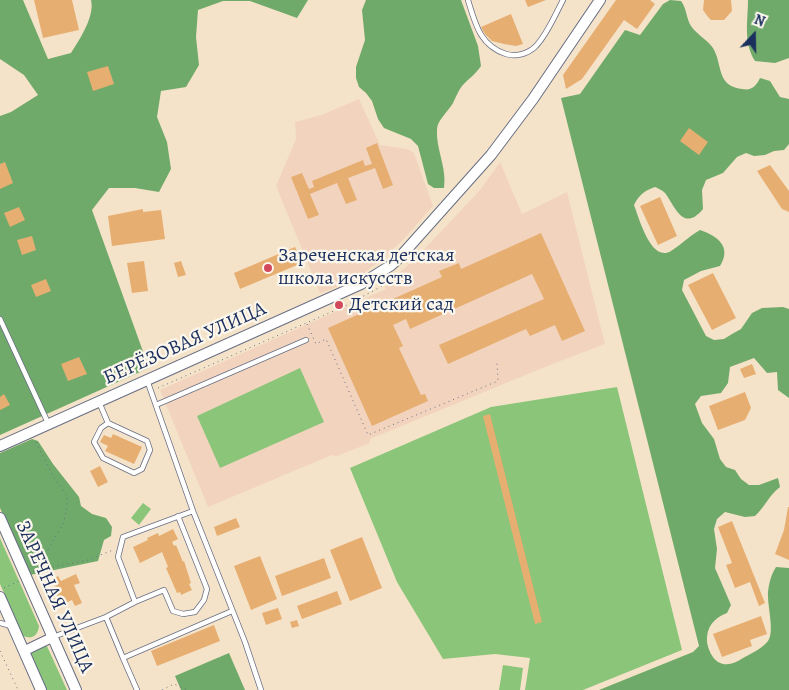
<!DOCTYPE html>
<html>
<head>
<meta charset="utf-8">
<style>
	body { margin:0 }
	#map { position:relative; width:789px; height:690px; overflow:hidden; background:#f5e3c9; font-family:Alegreya,serif }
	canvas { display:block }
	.north { position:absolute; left:729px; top:10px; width:50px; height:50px; -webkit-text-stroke:4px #fbf7ec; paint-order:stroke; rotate:21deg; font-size:14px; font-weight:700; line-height:20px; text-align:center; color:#1b2f5e }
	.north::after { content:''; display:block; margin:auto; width:18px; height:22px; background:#1b2f5e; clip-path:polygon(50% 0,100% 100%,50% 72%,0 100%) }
</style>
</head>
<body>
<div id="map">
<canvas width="789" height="690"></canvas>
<div class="north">N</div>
</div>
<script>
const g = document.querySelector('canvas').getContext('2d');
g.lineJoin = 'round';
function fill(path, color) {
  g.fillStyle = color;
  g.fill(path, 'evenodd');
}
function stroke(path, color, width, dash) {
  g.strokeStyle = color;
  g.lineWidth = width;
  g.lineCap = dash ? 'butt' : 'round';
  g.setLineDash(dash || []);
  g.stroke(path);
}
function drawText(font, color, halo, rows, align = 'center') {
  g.font = font + ' Alegreya,serif';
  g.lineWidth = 4.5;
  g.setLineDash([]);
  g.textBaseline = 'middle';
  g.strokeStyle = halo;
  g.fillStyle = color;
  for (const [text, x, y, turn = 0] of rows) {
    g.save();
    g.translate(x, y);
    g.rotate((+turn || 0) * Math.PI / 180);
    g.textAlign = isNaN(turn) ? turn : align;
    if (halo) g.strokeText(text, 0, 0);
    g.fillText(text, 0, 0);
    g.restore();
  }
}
fill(new Path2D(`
	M359,99L380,145L407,149L414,153L433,206L404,239L382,259L361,275L344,284L320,293L276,186L296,139L295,122L321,115Z
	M500,162L522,214L567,192L605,344L550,365L370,439V443L337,456L332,455L208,507L160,390L386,289L385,286L392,283L391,280L415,259L480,190Z`), '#f2d4be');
fill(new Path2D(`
	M300,368L324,422L220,468L197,416Z
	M617,387L682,650L583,690H525L530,658L495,654L443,659L397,582L350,468L491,407Z
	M143,503L151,509L139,525L131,518Z
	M0,538L39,626C38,635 33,640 23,636L0,584Z
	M46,644L67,690H46L29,652Z
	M503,665L523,668L520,690H499Z`), '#8bc57a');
fill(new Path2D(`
	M0,0H23L48,59L71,53C80,39 95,16 91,0H308L297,18L250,1H223L198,10L196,37L199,65L186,87L161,91L157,117L167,142L171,169L159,192L135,188H109L92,210L149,368L0,435V116L11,112L38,95L24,75L0,59Z
	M366,0H461L478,46L481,66C476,74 468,79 462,86C458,91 456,97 453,103C448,112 437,120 437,130C436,150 447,167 444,188H434L428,184L418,146L411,139L384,128L378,119L372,101L366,93L359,87L356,78V67L365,40L362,10Z
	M670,0L681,1C687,9 686,18 691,26C697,35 708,40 713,48C723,65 716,86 742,89C752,91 756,86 760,78L770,81L780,97L789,99V144L784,150L774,151L765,155L754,156L746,153L737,157L723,173L706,180L702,190L703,209C683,233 675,206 665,193C662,190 659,189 655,187C644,191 639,195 634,205C639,218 651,263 671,251C681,245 689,236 700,230C718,236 732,247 720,266L701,271L684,280L682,290L706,336L714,340L724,339L732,334L741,329L752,313L762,308L783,307L789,309V398L778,390L777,372L767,373L754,358L730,367L728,383L721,393L701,396L695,404L702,423L714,439L720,459L726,467L735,470L741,479L749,485H759L778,478L780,487C769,495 765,507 755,516L745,517L725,512L717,519L714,529L717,549L715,568L731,605L727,613C714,618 706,627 707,642C708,649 712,658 718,662C727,667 735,663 743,658C750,654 763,648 768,641C775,632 767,605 768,592C769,583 771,575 776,567L789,568V690H599L693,652L699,646L561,98L580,94L625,30L640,35L663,4Z
	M748,0H789V58L775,63L755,61C743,42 748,21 748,0Z
	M32,439L38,441L53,464L79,497L81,506L92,514L106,518L112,527L111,536L104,540L98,561L30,575L0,508V453Z
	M229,653L245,690H181L175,676Z`), '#70aa6a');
fill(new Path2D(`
	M34,0H72L79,30L43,38Z
	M525,0H546L528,7Z
	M616,0H650L655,4L637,29L624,20L582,79L566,89L563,75Z
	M704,0H731L732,11L724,20H711L708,17L703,10Z
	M511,14L523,44L516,46L504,44L492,41L485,34L481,27Z
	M108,66L114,84L93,91L87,72Z
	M689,128L708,142L699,155L680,141Z
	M377,143L393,185L383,189L375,168L348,178L357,200L346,204L337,183L310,194L319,215L308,219L291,177L302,173L309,189L314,187L312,181L363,160L365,166L372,164L366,148Z
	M5,162L13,183L0,189V164Z
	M770,165L789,191V212L782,209L757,171Z
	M660,197L677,236L658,245L640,206Z
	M19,207L25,220L10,227L4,213Z
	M143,209V212L161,210L165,239L112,246L108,216Z
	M541,233L585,331L562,341L555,325L530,336L526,329L448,364L439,345L544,299L532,274L410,329L406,319L393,325L403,346L399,348L421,395L425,394L428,401L372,426L328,328L442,277L439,271L459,263L461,269Z
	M32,236L36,250L22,255L17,240Z
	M295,247L302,263L240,289L234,273Z
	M144,261L148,291L132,293L127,263Z
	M181,261L186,275L178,277L174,263Z
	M713,273L736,318L712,330L688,285Z
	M46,279L51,291L36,297L31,285Z
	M79,357L87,374L68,381L61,364Z
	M752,364L756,374L744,378L740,369Z
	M745,392L751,408L745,420L718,430L709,406Z
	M4,394L10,405L0,410V397Z
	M490,414L542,622L535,624L483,416Z
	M113,434L142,447L134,464L105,451L108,446L100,442L104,435L111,438Z
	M100,466L108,482L98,487L90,471Z
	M788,507H789V560L775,554L784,530Z
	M236,518L240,527L217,536L214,527Z
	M732,521L765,603L759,606L750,582L735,588L726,565L732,563L718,527Z
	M173,529L178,539L172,542L174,546L176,545L183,562L184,561L191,583L189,584L192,590L181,595L180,592L177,593L166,568L168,567L162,552L140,563L133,547L148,540L147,538L158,533L159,536Z
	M362,537L382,588L350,601L330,550Z
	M260,556L277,599L251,610L234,566Z
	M324,558L331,578L282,596L275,576Z
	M76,574L80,583L74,585L82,603L75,606L72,600L57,607L53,599L58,597L56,593L58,592L52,579L58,576L61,581Z
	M337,591L342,604L302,619L297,606Z
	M278,608L282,619L266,625L262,613Z
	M761,616L767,634L750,640L752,646L722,657L713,634Z
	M297,620L299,626L292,628L290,622Z
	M214,625L220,641L157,666L151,651Z`), '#e7ae72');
const service = new Path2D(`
	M468,0C475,23 480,46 506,54C516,57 527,54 535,47C547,35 555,15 563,0
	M0,319L48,423
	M147,380L193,511L245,642L261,690
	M99,402L108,423L147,441L150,450L142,469L134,473L103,458L94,442L101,428L108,423
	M156,405L306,340
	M178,516L207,589L204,600L195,612L183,614L173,611L164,590L135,602L118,557L123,537L193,511
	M106,617L123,658
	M0,623L11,626
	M53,637L106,617L135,602
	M137,690L123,658L232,611`);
const minor = new Path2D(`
	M24,651L53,637`);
const tertiary = new Path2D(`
	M0,446L361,284L390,266L400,257L491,155L533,99L600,0
	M0,518L76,690
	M0,597L41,690`);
stroke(service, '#676e83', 6);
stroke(minor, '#676e83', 11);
stroke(tertiary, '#676e83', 12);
stroke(new Path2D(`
	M307,324L316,344L326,339L368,435L498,381L497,362
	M158,388L345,306L384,285L388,278
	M36,442L54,478L67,495V504L64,522L36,570
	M33,571L88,560L113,550
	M4,588L19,581
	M0,651L18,690
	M162,690L174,684L188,690`), '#676e83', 1, [1, 4]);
stroke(service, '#fff', 4.5);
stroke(minor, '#fff', 9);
stroke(tertiary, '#fff', 10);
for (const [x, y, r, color] of [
	[268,268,5,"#d1495b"],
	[339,305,5,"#d1495b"]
]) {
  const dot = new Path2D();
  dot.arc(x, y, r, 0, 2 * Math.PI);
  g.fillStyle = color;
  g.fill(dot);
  stroke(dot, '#fbf7ec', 2);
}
drawText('20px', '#1b2f5e', '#fbf7ec', [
	["Зареченская детская",278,256],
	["школа искусств",278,279],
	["Детский сад",349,305]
], 'left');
drawText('20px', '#1b2f5e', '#fbf7ec', [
	["БЕРЁЗОВАЯ УЛИЦА",185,344,-24],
	["ЗАРЕЧНАЯ УЛИЦА",54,597,66]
]);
</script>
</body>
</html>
